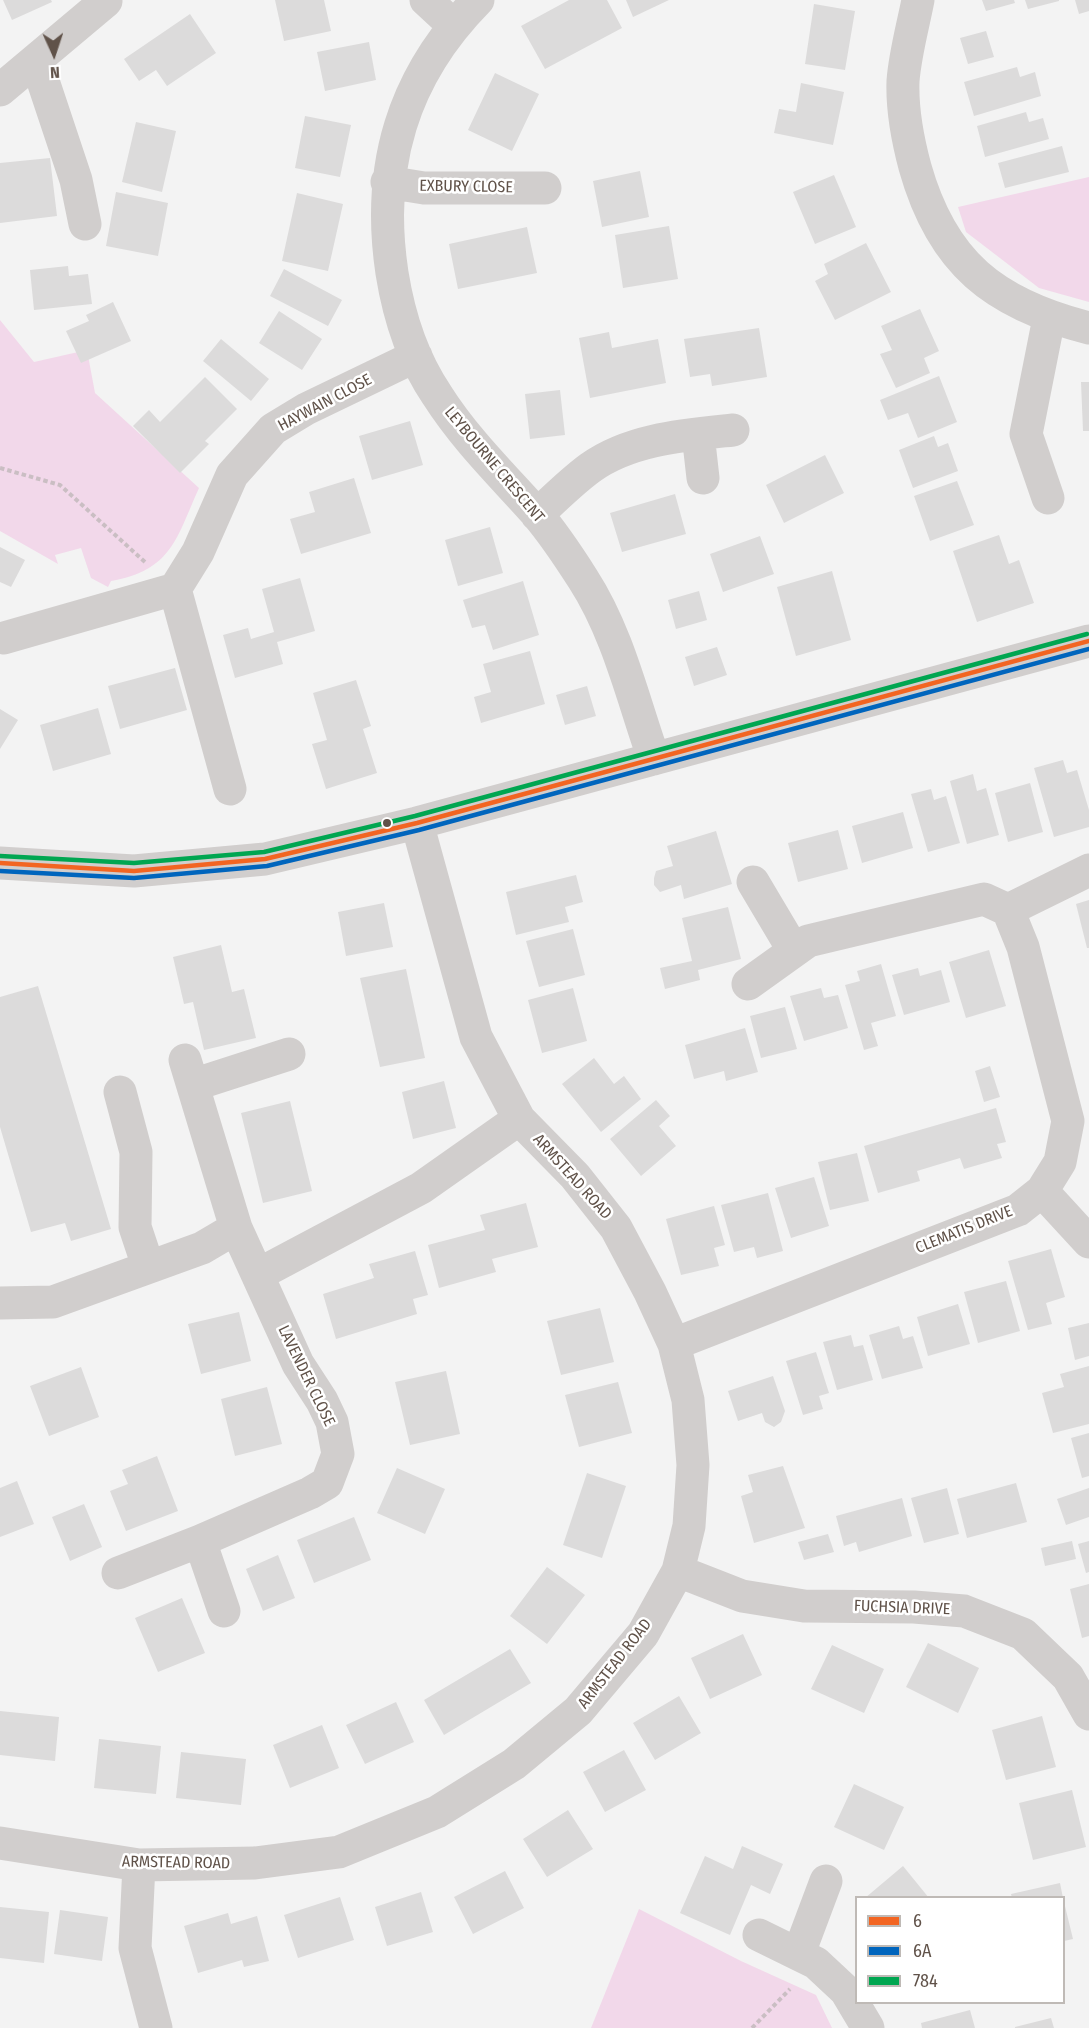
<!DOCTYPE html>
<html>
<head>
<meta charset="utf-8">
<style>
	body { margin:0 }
	#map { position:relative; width:1089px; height:2028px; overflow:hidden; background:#f3f3f3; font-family:"Fira Sans Condensed",sans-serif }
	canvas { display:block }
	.legend { position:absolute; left:855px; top:1896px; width:210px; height:108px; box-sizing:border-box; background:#fff; border:2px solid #bfbab6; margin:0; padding:8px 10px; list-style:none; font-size:18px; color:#605249 }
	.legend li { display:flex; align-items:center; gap:12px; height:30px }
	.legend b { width:30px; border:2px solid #bfbab6 }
	.north { position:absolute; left:24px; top:24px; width:60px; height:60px; -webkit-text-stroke:4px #fff; paint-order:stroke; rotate:177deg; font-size:16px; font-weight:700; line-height:24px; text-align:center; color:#605249 }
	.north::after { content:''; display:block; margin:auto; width:21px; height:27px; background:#605249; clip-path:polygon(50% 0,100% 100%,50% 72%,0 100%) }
</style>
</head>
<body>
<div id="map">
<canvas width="1089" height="2028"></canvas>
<ul class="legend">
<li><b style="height:8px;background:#f26522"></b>6</li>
<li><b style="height:8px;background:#0065bd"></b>6A</li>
<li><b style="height:8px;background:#00a651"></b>784</li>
</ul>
<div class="north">N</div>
</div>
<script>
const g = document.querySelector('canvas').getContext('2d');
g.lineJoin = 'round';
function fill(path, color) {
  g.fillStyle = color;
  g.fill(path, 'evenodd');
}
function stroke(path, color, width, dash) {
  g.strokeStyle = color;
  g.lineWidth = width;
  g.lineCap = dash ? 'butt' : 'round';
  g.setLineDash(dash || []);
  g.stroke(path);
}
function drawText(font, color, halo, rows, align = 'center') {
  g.font = font + ' "Fira Sans Condensed",sans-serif';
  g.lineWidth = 5;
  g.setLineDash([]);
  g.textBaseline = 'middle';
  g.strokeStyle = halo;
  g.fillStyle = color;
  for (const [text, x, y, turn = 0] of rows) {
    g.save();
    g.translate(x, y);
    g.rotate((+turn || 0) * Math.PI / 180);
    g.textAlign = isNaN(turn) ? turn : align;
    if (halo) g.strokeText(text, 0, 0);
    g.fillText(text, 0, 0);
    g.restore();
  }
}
fill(new Path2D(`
	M1089,177V302L1039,288L966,232L958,207Z
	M0,320L34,362L87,350L95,393L199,488C176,539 172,570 111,581L108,587L91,578L81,548L55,555L58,564L0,531Z
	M639,1909L741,1961L816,1995L832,2028H591Z`), '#f2d8ea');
fill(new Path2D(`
	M3,0H51L52,2L12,20Z
	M275,0H324L331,31L284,41Z
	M569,0H607L622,28L545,69L521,26Z
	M626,0H669L633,17Z
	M982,0H1014L1015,3L986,11Z
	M1025,0H1059V1L1028,9Z
	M1075,0H1089V11L1079,14Z
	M814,4L855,11L845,70L805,64Z
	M190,14L216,53L167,86L156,70L139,81L124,59Z
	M986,31L994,57L968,64L960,38Z
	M369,42L376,80L325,91L317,52Z
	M1017,67L1020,77L1035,72L1041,96L974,116L964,82Z
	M495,73L539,94L512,151L468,130Z
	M801,83L844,92L833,145L774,133L779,109L796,112Z
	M1026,112L1029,122L1043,118L1049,139L985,157L977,126Z
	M305,116L351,125L340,177L295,168Z
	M136,122L176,131L162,192L122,182Z
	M1062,146L1069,172L1005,188L998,163Z
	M50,158L57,216L0,223V163Z
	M640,171L649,217L602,227L593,181Z
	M834,175L856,227L815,244L793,192Z
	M116,192L168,203L158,256L106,246Z
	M297,193L343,204L328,271L282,261Z
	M669,226L678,279L623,288L615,235Z
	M527,227L537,273L458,289L449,244Z
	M866,243L891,292L835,320L815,281L828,274L824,264Z
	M68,266L69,276L88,274L92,304L34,310L30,270Z
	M284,269L342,300L328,326L270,296Z
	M113,302L131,341L81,363L66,331L89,321L86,315Z
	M920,309L939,351L924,358L930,373L896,388L880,354L892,350L881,326Z
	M279,311L322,339L302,370L259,343Z
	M759,328L767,377L712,386L710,374L690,377L684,339Z
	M609,332L612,348L658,339L666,383L590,398L579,338Z
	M221,339L269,379L251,401L203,361Z
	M939,376L957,422L918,438L908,413L888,420L880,400Z
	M205,377L237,409L205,441L209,444L180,473L133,426L149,410L160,422Z
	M1081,382H1089V431H1083Z
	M560,390L565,435L530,439L525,394Z
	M410,421L423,465L372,480L359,436Z
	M934,436L938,447L948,443L958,471L913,488L899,450Z
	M825,455L844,493L784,523L766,485Z
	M354,478L371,533L301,554L290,519L315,512L309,492Z
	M957,481L974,525L930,541L914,496Z
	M675,494L686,534L622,552L610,513Z
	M490,527L503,573L458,586L445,540Z
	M999,535L1009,564L1019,560L1034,603L977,622L953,551Z
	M760,536L774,574L723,592L710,554Z
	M0,547L25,560L11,587L0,582Z
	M832,571L851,640L796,656L777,587Z
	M300,578L315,631L277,642L283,664L235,678L223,635L248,628L251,639L274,632L262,589Z
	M523,581L539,635L493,650L485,625L472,628L463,600Z
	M699,591L707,620L676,629L668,600Z
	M717,647L727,675L694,686L685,657Z
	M530,651L545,704L481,723L474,697L491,692L483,664Z
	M175,668L187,710L120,729L108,686Z
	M356,680L371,726L363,729L377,773L326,789L312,744L327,740L313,693Z
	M587,686L596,716L565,725L556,695Z
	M98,708L111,754L53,771L40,725Z
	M0,709L18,720L0,749Z
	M1063,760L1067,773L1077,770L1089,810V827L1054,837L1034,768Z
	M973,774L977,791L986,788L999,835L967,844L950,781Z
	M1030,783L1043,832L1008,842L995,793Z
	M931,789L934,800L946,796L960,843L928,852L911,794Z
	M903,812L913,848L862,863L852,826Z
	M838,830L848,869L798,882L788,843Z
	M716,831L732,884L684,899L681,885L660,892L654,885V878L656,871L673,866L667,846Z
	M576,875L583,902L565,907L569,922L516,935L506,892Z
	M1089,900V948H1087L1076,904Z
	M384,903L393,947L346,956L338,912Z
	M728,907L741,959L698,970L700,980L665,989L660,968L692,961L682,918Z
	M573,929L585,975L539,987L526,941Z
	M221,945L232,992L244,989L256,1038L204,1050L193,1002L184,1004L173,957Z
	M989,950L1006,1006L966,1018L949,962Z
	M881,964L896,1016L871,1023L878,1046L864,1050L845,985L860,981L857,971Z
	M918,968L920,976L941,970L950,1002L904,1015L892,975Z
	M406,969L425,1058L380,1067L360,978Z
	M38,986L111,1229L71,1241L65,1223L31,1232L0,1127V997Z
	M573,988L587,1041L542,1053L528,1000Z
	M821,988L824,998L838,995L848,1028L804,1041L790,996Z
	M785,1007L797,1049L761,1058L750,1016Z
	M745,1028L758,1072L726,1081L724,1071L694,1079L685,1045Z
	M594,1058L614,1084L624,1076L641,1099L601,1132L562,1084Z
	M990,1066L1000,1097L984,1102L975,1071Z
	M444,1081L456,1128L413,1139L402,1092Z
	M656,1100L670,1116L659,1126L676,1146L641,1176L610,1139Z
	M290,1101L312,1191L263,1203L241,1113Z
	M996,1108L1006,1142L997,1144L1002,1158L964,1169L960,1158L917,1171L920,1181L878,1193L864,1146Z
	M857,1153L869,1201L830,1210L818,1162Z
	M814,1177L829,1226L791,1238L775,1188Z
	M768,1193L783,1251L757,1258L754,1247L734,1252L721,1205Z
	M526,1203L538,1247L492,1259L496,1272L439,1288L428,1245L485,1230L480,1215Z
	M714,1206L725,1245L714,1248L719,1266L681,1275L666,1219Z
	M1051,1249L1065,1297L1046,1303L1052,1324L1028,1330L1008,1261Z
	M415,1251L428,1295L413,1299L417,1314L336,1339L323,1294L374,1278L369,1264Z
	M1006,1281L1020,1331L978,1343L964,1292Z
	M958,1304L970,1344L928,1356L917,1317Z
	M600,1308L614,1362L561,1375L547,1321Z
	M239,1312L251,1361L201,1374L188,1324Z
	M1089,1323V1356L1075,1360L1068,1328Z
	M899,1326L903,1339L913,1336L923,1368L882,1379L869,1335Z
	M851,1335L854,1347L863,1345L873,1380L837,1390L823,1342Z
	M816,1352L829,1393L819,1396L823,1409L803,1415L786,1361Z
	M1089,1366V1424L1053,1433L1042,1393L1064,1387L1060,1374Z
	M81,1367L99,1417L49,1436L30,1386Z
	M446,1371L460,1434L410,1445L395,1382Z
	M773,1376L785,1411L781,1422L774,1427L765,1422L762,1413L738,1421L728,1391Z
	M618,1382L632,1433L579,1447L565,1395Z
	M267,1387L282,1444L235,1456L221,1399Z
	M1089,1433V1476L1082,1478L1071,1438Z
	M157,1456L178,1511L126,1531L110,1491L128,1484L122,1470Z
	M783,1466L805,1528L754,1543L741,1496L753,1492L748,1475Z
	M397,1468L445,1489L425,1534L377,1513Z
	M587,1473L626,1486L602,1558L563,1545Z
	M17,1481L34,1524L0,1537V1488Z
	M1016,1483L1027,1522L967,1538L957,1499Z
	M947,1488L959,1534L924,1543L911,1498Z
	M1089,1488V1517L1066,1525L1057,1499Z
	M902,1498L912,1536L859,1552L856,1542L844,1546L836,1516Z
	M84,1504L102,1547L70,1561L52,1517Z
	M354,1517L371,1560L314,1583L297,1540Z
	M828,1534L834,1552L804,1560L798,1542Z
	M1072,1541L1076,1559L1045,1566L1041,1548Z
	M1089,1541V1572L1086,1573L1078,1544Z
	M278,1555L295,1598L263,1611L246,1569Z
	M547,1567L585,1595L547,1644L510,1616Z
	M1089,1584V1636L1082,1638L1070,1589Z
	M182,1598L205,1653L158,1672L135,1618Z
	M743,1634L762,1675L710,1699L691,1658Z
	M928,1643L979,1668L958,1713L906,1687Z
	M832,1645L884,1669L864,1713L811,1689Z
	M510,1649L531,1683L444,1735L424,1700Z
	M679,1696L701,1733L655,1760L633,1723Z
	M396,1702L414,1742L365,1764L346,1725Z
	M0,1711L59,1717L55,1761L0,1755Z
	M1042,1716L1056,1767L1006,1780L992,1730Z
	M322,1725L339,1768L290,1788L273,1745Z
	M99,1739L161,1746L156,1794L94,1788Z
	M624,1750L646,1790L605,1812L583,1772Z
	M181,1752L246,1759L241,1805L176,1798Z
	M854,1784L904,1807L884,1850L834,1827Z
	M1072,1790L1086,1847L1033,1860L1019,1803Z
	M568,1810L593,1849L547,1877L523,1839Z
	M742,1846L783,1864L770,1894L751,1885L730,1935L680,1913L705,1856L733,1869Z
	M903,1866L929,1898H865Z
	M505,1871L524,1908L473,1934L454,1897Z
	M1060,1883L1063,1898H1012L1011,1894Z
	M421,1892L433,1932L387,1946L375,1907Z
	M340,1897L354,1940L298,1958L284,1915Z
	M1064,1902L1073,1939L1064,1941Z
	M0,1907L49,1912L44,1963L0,1958Z
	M60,1910L108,1917L102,1961L54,1954Z
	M228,1913L231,1924L257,1916L269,1961L244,1967L242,1960L198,1973L184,1926Z
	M970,2010L975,2028H922L921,2023Z
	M1051,2018L1054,2028H1015V2027Z`), '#dcdbdb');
stroke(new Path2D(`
	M0,468L60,485L145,562
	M752,2028L790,1989`), '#cabec3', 4, [4.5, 3]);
stroke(new Path2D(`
	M426,0L453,25
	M478,0C402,77 376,167 392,273C399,317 412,358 437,395C465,439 501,474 536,513C553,533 569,557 583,579C618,633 633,700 654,759
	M918,0C913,26 905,54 903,81C902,109 908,141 915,167C942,263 994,304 1089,328
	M36,60L76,180L85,224
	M0,90L106,1
	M387,182L424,188H545
	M698,434L703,478
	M1048,498L1026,434L1049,318
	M537,515C554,499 571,482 590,468C630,439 685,435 733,430
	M175,589L230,789
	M4,638L175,589L198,552L232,475L273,429L306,409L416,356
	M0,863L134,871L265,859L417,823L1089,641
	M753,882L794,951
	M1008,910L1089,870
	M193,1085L289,1054
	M120,1092L136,1152L135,1227L148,1266
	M1042,1191L1089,1242
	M259,1274L421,1188L519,1119
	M0,1303L53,1302L202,1248L236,1228
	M674,1344L1018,1210L1042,1191L1060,1162L1068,1121L1023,947L1008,910L984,899L808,941L748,984
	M200,1541L224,1611
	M678,1571L742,1596L804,1606L914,1607L964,1611L1023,1634L1068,1677L1089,1714
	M118,1573L200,1541L310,1493L327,1483L338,1454L332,1422L322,1401L298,1364L236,1228L185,1060
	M0,1843L139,1865L255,1863L339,1852L437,1812L514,1764L578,1711L643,1634L678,1571L689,1526L693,1465L688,1400L674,1344L650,1292L616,1228L575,1176L519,1119L476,1037L417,823
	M139,1865L135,1948L156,2028
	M759,1935L816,1963L846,1991L868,2028
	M799,1953L826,1881`), '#d1cecd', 33);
stroke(new Path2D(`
	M0,863L134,871L265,859L417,823L1089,641`), '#f26522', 4.5);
stroke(new Path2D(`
	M0,871L134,878L267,866L419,830L1089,649`), '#0065bd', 4.5);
stroke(new Path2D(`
	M0,856L134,863L264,852L415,816L1087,634`), '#00a651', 4.5);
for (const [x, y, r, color] of [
	[387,823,5,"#605249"]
]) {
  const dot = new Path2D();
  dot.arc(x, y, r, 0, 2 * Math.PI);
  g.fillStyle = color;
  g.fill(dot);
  stroke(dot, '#fff', 2);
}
drawText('16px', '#605249', '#fff', [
	["EXBURY CLOSE",466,187,1],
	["HAYWAIN CLOSE",325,403,-28],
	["LEYBOURNE CRESCENT",494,465,50],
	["ARMSTEAD ROAD",572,1177,48],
	["CLEMATIS DRIVE",964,1230,-22],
	["LAVENDER CLOSE",306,1376,64],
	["FUCHSIA DRIVE",902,1608,2],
	["ARMSTEAD ROAD",615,1664,-52],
	["ARMSTEAD ROAD",176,1863,1]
]);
</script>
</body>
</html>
